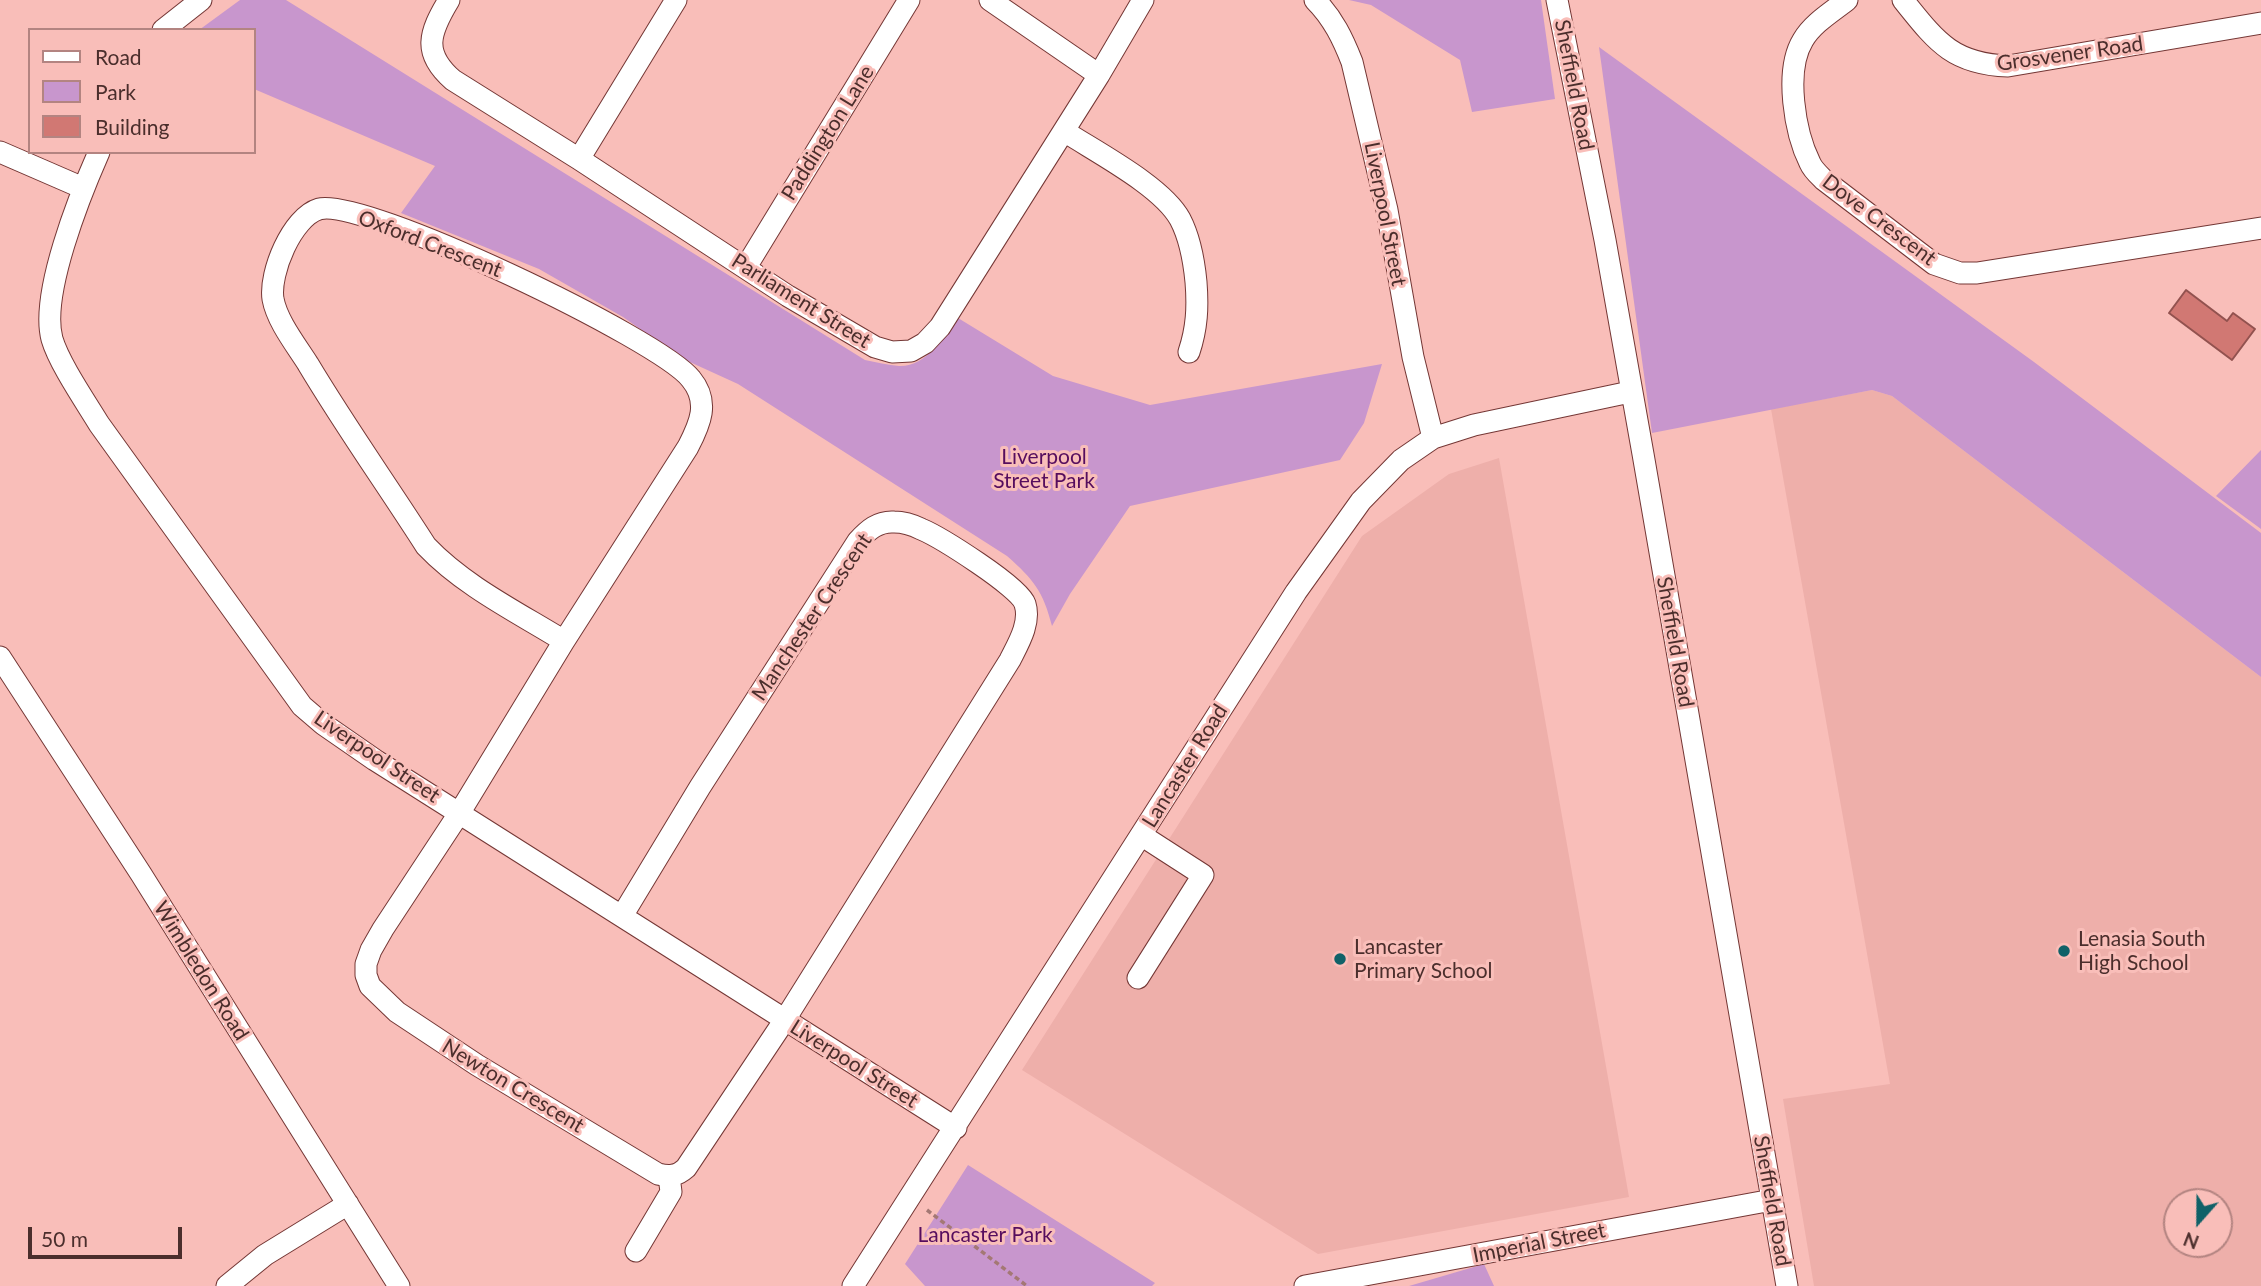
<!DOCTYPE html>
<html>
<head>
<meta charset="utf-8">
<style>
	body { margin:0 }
	#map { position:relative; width:2261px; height:1286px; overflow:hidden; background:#f9beb9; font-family:Lato,sans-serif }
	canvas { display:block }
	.legend { position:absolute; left:28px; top:28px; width:228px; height:126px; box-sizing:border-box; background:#f9beb9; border:2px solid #b38481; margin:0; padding:9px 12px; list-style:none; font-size:21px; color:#4b2e2c }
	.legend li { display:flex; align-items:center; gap:14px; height:35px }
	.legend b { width:35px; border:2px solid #b38481 }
	.north { position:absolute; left:2163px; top:1188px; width:70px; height:70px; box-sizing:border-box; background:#f9beb9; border:2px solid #b38481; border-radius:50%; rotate:201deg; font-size:19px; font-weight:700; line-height:28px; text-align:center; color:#4b2e2c }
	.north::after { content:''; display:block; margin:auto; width:24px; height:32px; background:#106168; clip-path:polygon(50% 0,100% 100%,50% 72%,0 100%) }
	.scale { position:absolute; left:28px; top:1227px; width:154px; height:32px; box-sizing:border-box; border:4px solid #4b2e2c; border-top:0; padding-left:9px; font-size:21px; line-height:24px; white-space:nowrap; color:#4b2e2c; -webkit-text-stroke:5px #f9beb9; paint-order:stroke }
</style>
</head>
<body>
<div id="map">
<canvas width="2261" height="1286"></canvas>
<ul class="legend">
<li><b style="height:9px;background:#fff"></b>Road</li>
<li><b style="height:19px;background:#c896cd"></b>Park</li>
<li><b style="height:19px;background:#d17873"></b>Building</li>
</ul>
<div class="north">N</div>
<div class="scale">50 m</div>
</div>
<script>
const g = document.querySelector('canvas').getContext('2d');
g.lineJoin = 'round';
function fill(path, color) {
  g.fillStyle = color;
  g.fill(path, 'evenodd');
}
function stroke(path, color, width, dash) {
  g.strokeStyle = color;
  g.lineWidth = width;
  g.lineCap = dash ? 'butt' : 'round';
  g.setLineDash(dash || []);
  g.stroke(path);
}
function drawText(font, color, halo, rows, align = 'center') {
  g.font = font + ' Lato,sans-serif';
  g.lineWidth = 6;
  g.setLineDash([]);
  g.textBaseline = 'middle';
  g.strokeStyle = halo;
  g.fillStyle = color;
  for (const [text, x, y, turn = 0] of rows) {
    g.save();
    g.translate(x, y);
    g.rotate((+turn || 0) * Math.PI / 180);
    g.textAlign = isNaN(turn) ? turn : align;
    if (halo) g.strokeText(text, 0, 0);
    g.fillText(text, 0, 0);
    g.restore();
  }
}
fill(new Path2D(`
	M1872,390L1892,396L2261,677V1286H1814L1783,1099L1890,1084L1771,409ZM2177,1202H2219V1244H2177Z
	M1499,458L1629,1197L1318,1254L1022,1070L1362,536L1449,474Z`), '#eeafaa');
fill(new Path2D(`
	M240,0H286L865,360C876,362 888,365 899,366C926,367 944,337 958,318L1053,376L1150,405L1382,364L1364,423L1340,460L1130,506L1070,594L1052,626C1043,591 1034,580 1007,556L738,384L681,358L623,317L539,269L401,213L435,166L254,89V30H199Z
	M1349,0H1541L1555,99L1472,112L1460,60L1371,5Z
	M1599,47L2034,362L2261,533V677L1892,396L1872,390L1652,433Z
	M2261,450V529L2216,496Z
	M968,1165L1155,1283L1152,1286H925L905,1264Z
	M1484,1264L1494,1286H1409Z`), '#c896cd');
const building = new Path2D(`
	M2186,290L2227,321L2233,313L2255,329L2232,360L2169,313Z`);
fill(building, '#d17873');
stroke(building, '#92524f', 2);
const minor = new Path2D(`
	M449,0C429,33 422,53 453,80L579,159L788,296L875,347L892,352L911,351L925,343L940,327L1099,75L1143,0
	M990,0L1099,75
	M1315,0C1333,18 1343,39 1352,62L1387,210L1413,357L1433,438
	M1557,0L1605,240L1643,454L1787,1286
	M1847,0C1832,12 1813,23 1803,40C1784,71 1795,133 1810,163C1813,170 1819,175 1824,180L1934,264L1960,273H1977L2261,228
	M1903,0C1936,41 1952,64 2008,66L2261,23
	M163,30L201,0
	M1064,131C1096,152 1162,186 1180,219C1190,238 1194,261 1196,282C1198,307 1197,328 1189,352
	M0,152L83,188
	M99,152C80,195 40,294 52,339C59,363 85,401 99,424L302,706L323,724L375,760L956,1128
	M579,159L676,0
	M746,267L909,0
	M564,641C517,612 464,586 426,546C387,485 345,426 308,364C296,345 277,321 273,299C269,273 292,217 319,209C363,197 660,339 691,379C710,402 700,424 688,447L564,641L460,812L383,929L371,950L366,964V975L370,986L397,1012L477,1065L658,1174C670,1177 677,1176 686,1168L784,1021L1010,660C1018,644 1031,623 1025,604C1020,587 940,537 921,529C913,525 903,522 894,522C878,521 868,530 858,541L700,787L622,916
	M0,657L141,874L399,1286
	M1138,978L1203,875L1141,835
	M636,1251L671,1192L669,1176
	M227,1286L265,1255L348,1204
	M853,1286L1296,592L1361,501L1401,460L1433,438L1474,425L1630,392
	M1305,1286L1772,1200`);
stroke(minor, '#743735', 23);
stroke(new Path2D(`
	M927,1210L1027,1286`), '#a47874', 3.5, [5, 3.5]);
stroke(minor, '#fff', 21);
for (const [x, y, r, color] of [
	[2064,951,7,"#106168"],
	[1340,959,7,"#106168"]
]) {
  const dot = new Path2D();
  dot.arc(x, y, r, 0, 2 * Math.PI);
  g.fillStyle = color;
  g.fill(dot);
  stroke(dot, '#f9beb9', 2.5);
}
drawText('21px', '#4b2e2c', '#f9beb9', [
	["Grosvener Road",2070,54,-8],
	["Sheffield Road",1574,85,79],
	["Paddington Lane",828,133,-58],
	["Liverpool Street",1385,214,79],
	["Dove Crescent",1879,220,37],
	["Oxford Crescent",430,244,21],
	["Parliament Street",801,301,32],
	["Manchester Crescent",812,617,-56],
	["Sheffield Road",1675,642,80],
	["Liverpool Street",377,757,34],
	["Lancaster Road",1185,766,-58],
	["Wimbledon Road",201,971,58],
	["Liverpool Street",854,1064,32],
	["Newton Crescent",513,1086,31],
	["Sheffield Road",1772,1201,80],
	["Imperial Street",1539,1243,-11]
]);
drawText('21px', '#560d5e', '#f9beb9', [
	["Liverpool",1044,457],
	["Street Park",1044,481],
	["Lancaster Park",985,1235]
]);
drawText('21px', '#4b2e2c', '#f9beb9', [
	["Lenasia South",2078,939],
	["High School",2078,963],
	["Lancaster",1354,947],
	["Primary School",1354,971]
], 'left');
</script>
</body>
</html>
